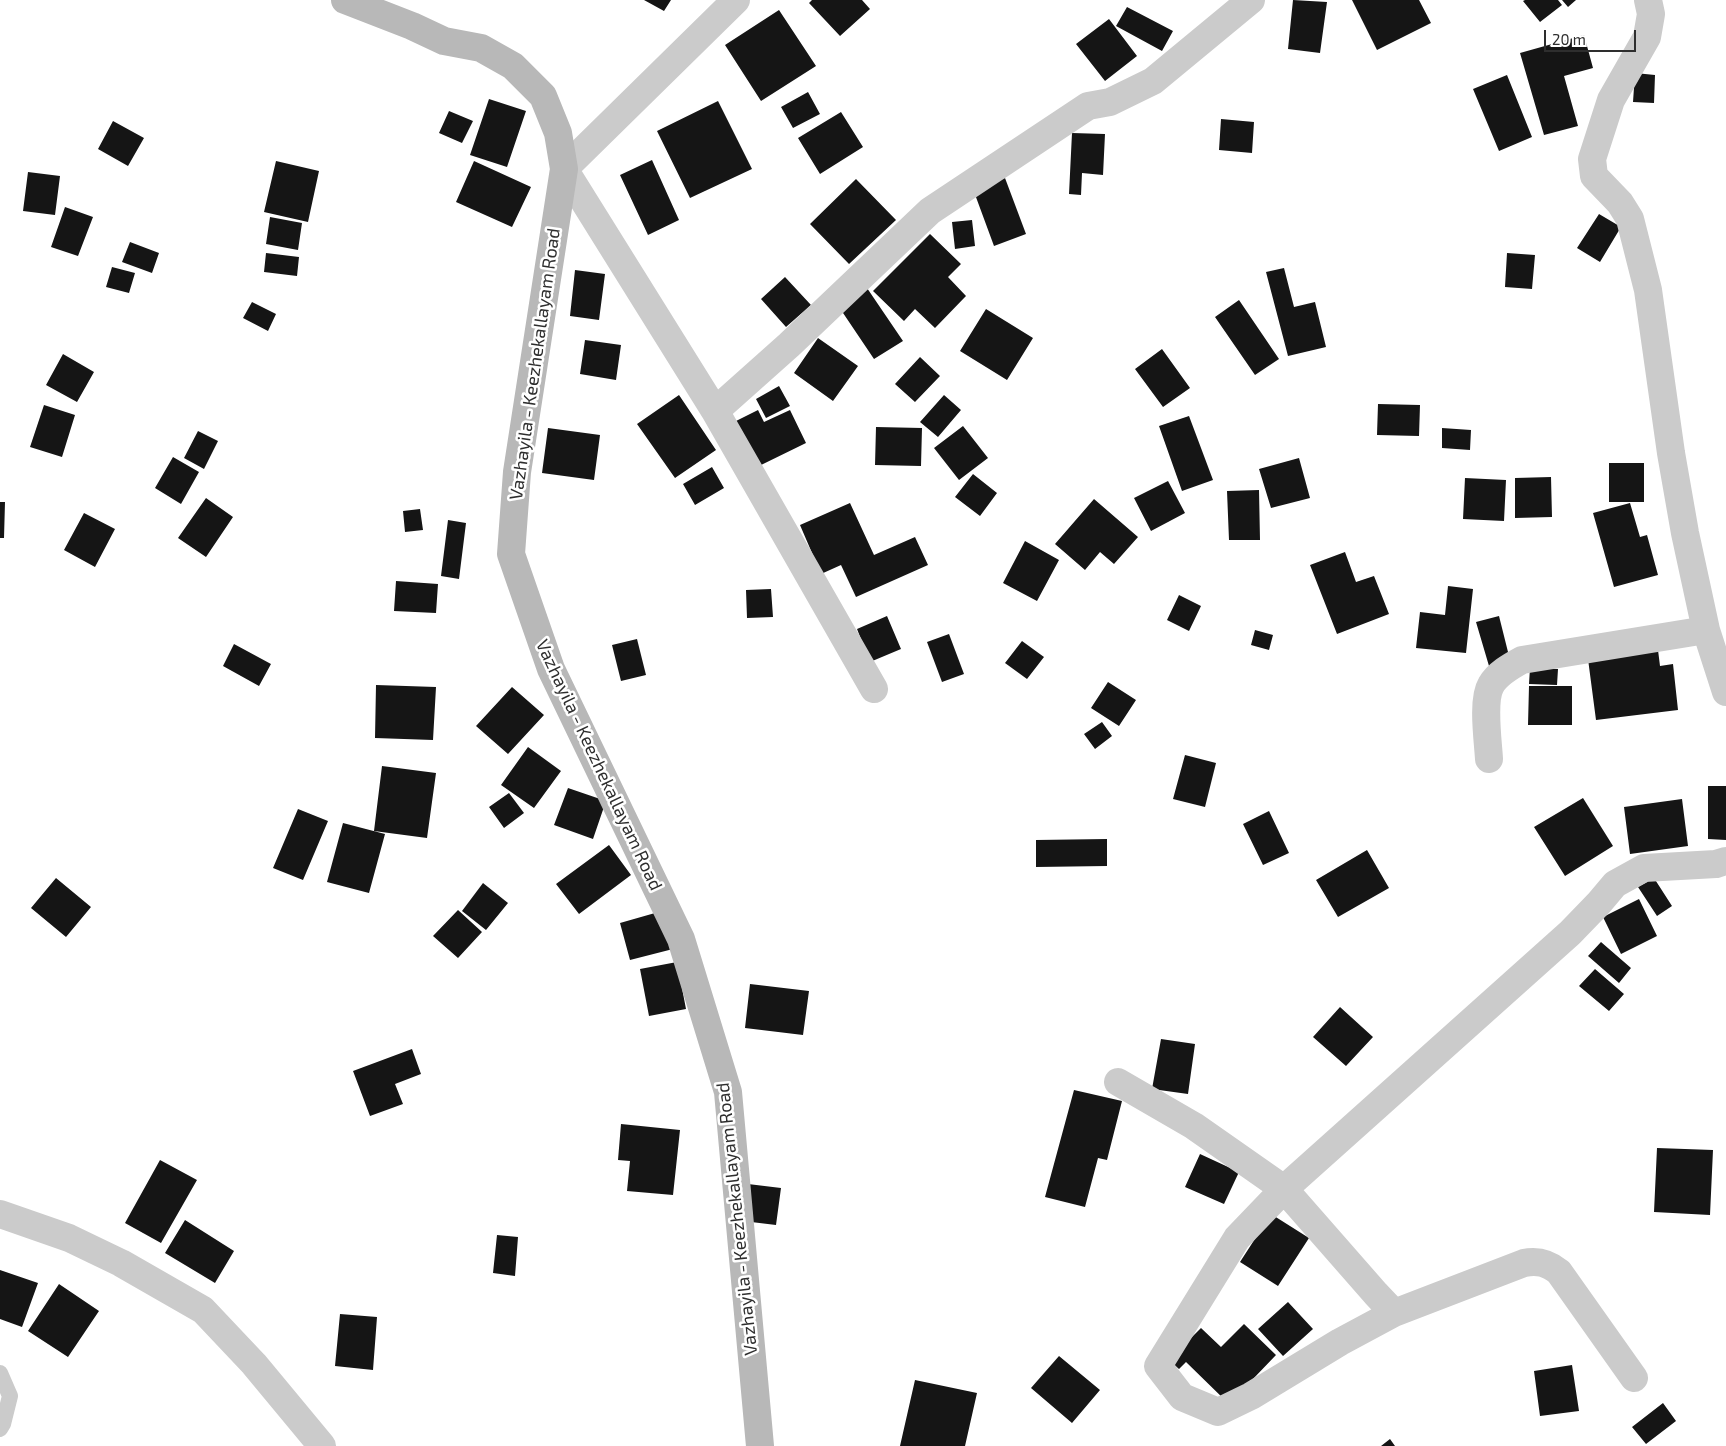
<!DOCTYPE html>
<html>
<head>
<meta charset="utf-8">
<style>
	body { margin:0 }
	#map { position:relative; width:1726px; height:1446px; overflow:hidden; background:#fff; font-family:"Exo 2",sans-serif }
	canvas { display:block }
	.scale { position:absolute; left:1544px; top:30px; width:92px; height:22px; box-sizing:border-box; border:2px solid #2e2e2e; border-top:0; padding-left:6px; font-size:15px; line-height:18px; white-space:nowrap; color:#2e2e2e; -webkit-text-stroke:4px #fff; paint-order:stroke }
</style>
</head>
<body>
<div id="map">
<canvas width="1726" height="1446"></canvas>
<div class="scale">20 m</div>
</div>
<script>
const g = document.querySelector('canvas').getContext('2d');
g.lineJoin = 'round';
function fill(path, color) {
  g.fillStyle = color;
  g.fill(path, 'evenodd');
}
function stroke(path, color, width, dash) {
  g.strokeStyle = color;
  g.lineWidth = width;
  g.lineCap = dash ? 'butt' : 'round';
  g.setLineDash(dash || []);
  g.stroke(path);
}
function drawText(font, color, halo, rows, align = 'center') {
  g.font = font + ' "Exo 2",sans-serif';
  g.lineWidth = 5;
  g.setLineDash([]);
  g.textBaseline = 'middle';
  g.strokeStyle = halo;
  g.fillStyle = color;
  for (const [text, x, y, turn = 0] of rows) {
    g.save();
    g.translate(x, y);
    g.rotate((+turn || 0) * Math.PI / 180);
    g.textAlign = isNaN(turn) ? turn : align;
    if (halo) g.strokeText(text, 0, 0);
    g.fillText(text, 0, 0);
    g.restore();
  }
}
fill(new Path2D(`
	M644,0H671L664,11Z
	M812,0H862L870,9L840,36L809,3Z
	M1293,0L1327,2L1320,53L1288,49Z
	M1352,0H1419L1431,23L1377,50Z
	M1525,0H1558L1562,5L1540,22L1523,1Z
	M1562,0H1576L1568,7Z
	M1127,7L1173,31L1162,51L1116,26Z
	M779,10L816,66L761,101L725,45Z
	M1109,19L1137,56L1105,81L1076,44Z
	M1584,35L1593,68L1564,76L1578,126L1544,135L1520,53Z
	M1635,73L1655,75L1654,103L1633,102Z
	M1507,75L1532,137L1499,151L1473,89Z
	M808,92L820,114L793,128L781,107Z
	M489,99L526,111L507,167L470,155Z
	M718,101L752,169L690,198L657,131Z
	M449,111L473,121L462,143L439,133Z
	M841,112L863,147L820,174L798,138Z
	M1221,119L1254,122L1252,153L1219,150Z
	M113,121L144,138L128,166L98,149Z
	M1072,133L1105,134L1103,175L1082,173L1081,195L1069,194Z
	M652,160L679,220L648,235L620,175Z
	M276,161L319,171L308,222L264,212Z
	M474,161L531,187L512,227L456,202Z
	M28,172L60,176L55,215L23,211Z
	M1005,178L1026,234L994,246L973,189Z
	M856,179L896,220L849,264L810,224Z
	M65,207L93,217L78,256L51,247Z
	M1599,214L1621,227L1600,262L1577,248Z
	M270,217L302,223L298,250L266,244Z
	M972,220L975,246L955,249L952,222Z
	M930,234L961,264L948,277L966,296L935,328L915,309L904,321L873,291Z
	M130,242L159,253L152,273L122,262Z
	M266,253L299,257L297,276L264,272Z
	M1507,253L1535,255L1532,289L1505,287Z
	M112,267L135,273L129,293L106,287Z
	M1284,268L1294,307L1315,302L1326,347L1288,356L1266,272Z
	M575,270L605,274L599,320L570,316Z
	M785,277L811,305L786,327L761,299Z
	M867,288L903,341L874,359L839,307Z
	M1239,300L1279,359L1255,375L1215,317Z
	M252,302L276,314L268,331L243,318Z
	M986,309L1033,338L1007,380L960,351Z
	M818,338L858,366L833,401L794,373Z
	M585,340L621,345L616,380L580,374Z
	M1162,349L1190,388L1163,407L1135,369Z
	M63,354L94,372L77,402L46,385Z
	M920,357L940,376L915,402L895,384Z
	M779,386L790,406L766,418L756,399Z
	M679,395L716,450L675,478L637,424Z
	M944,395L961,410L938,437L920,422Z
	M1378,404L1420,405L1419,436L1377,435Z
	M44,405L75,415L62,457L30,447Z
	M758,410L764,422L790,410L806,443L759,466L736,421Z
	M1189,416L1213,480L1182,491L1159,426Z
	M963,426L988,458L959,480L934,448Z
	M876,427L922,428L921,466L875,465Z
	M548,428L600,435L594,480L542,473Z
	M1442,428L1471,430L1470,450L1442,448Z
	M198,431L218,441L204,469L184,458Z
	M173,457L199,472L181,504L155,488Z
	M1299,458L1310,498L1271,508L1259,469Z
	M1609,463H1644V502H1609Z
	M712,467L724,488L695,505L683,484Z
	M973,474L997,493L980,516L955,497Z
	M1551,477L1552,517L1515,518V478Z
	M1465,478L1506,480L1504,521L1463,519Z
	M1168,481L1185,513L1151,531L1134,498Z
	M1259,490L1260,540H1229L1227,491Z
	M206,498L233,517L206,557L178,538Z
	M1094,499L1138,537L1114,564L1100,552L1085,570L1055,544Z
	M0,502H5L4,538H0Z
	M850,503L874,555L915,537L928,565L856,597L841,565L821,574L800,525Z
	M1630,503L1640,537L1647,535L1658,575L1614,587L1593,513Z
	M420,509L423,530L405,532L403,511Z
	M84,513L115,529L95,567L64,550Z
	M448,520L466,523L459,579L441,576Z
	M1025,541L1059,560L1037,601L1003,583Z
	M1345,552L1356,582L1374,576L1389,614L1337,634L1310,565Z
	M396,581L438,584L436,613L394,611Z
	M1448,586L1473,589L1466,653L1416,648L1420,612L1445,615Z
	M771,589L773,617L747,618L746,590Z
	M1179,595L1201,606L1189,631L1167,620Z
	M887,616L901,649L870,662L857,629Z
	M1499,616L1510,660L1489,666L1476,622Z
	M1255,630L1273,635L1269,650L1251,645Z
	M949,634L964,674L942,682L927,642Z
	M637,639L646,675L621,681L612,645Z
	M1022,641L1044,657L1027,679L1005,663Z
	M234,644L271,664L259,686L223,666Z
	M1658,650L1660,666L1673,664L1678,710L1596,720L1588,659Z
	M1530,668L1558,669L1557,685L1529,684Z
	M1108,682L1136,700L1119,726L1091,708Z
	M376,685L436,687L433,740L375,738Z
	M1529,686H1572V725H1528Z
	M512,687L544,715L508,754L476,726Z
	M1102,722L1112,736L1095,749L1084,734Z
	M528,747L561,771L534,808L501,785Z
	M1185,755L1216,763L1205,807L1173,799Z
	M382,766L436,773L427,838L374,831Z
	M1708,786H1726V840L1708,839Z
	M568,788L606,801L593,839L554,825Z
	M509,793L524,813L504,828L489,807Z
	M1583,798L1613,846L1565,876L1534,827Z
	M1682,799L1688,846L1630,854L1624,807Z
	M298,809L328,821L303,880L273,868Z
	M1269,811L1289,853L1263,865L1243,824Z
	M343,823L385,834L369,893L327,882Z
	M1107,839V866L1036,867V840Z
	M609,845L631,875L579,914L556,884Z
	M1367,850L1389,888L1338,917L1316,880Z
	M56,878L91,907L66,937L31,908Z
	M1654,878L1672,906L1657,916L1638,887Z
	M483,883L508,903L486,930L462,911Z
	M1639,899L1657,936L1621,954L1603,917Z
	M458,910L482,932L458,958L433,936Z
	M662,911L673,949L630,960L620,923Z
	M1601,942L1631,968L1619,983L1588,956Z
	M677,962L686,1009L649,1016L640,969Z
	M1595,969L1624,994L1609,1011L1579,986Z
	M750,984L809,991L803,1035L745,1028Z
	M1340,1007L1373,1037L1346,1066L1313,1037Z
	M1161,1039L1195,1044L1188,1094L1152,1089Z
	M412,1049L421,1074L395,1084L403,1104L370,1116L353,1071Z
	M1074,1090L1122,1101L1107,1160L1098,1158L1085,1207L1045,1197Z
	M621,1124L680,1130L673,1195L627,1191L630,1161L618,1160Z
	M1657,1148L1713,1150L1710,1215L1654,1212Z
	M1200,1154L1239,1172L1224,1204L1185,1187Z
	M160,1160L197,1180L161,1243L125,1223Z
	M748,1184L781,1188L776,1225L743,1221Z
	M1271,1214L1309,1238L1278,1286L1240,1262Z
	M185,1220L234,1251L215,1283L165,1253Z
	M497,1235L518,1237L515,1276L493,1273Z
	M0,1270L38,1283L22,1327L0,1319Z
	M59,1284L99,1311L68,1357L28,1331Z
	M1288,1302L1313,1329L1283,1356L1258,1329Z
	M340,1314L377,1317L373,1370L335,1366Z
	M1244,1324L1276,1355L1229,1404L1186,1362L1179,1369L1169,1360L1201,1328L1221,1347Z
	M1059,1356L1100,1390L1072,1423L1031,1388Z
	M1572,1365L1579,1411L1540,1416L1534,1371Z
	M915,1380L977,1393L965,1446H900Z
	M1663,1403L1676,1421L1646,1444L1632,1427Z
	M1390,1439L1395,1446H1381Z`), '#151515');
stroke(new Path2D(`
	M0,1373L10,1396L3,1424L0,1429`), '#cbcbcb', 16);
stroke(new Path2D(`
	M736,0L564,169L715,411L874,689
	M1648,0L1651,14L1647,37L1611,100L1592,159L1594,176L1620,203L1630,219L1648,290L1671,453L1685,533L1706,630L1726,692
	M715,411L789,345L930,211L1088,106L1110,102L1153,81L1251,0
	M1489,759C1488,741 1482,700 1491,685C1497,674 1511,666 1522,660L1706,630
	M1118,1082L1194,1126L1284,1189L1376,1294L1394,1313L1524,1263C1538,1260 1548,1263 1559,1272L1634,1378
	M0,1214L69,1238L121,1263L203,1310L254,1364L322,1446
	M1394,1313L1340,1342L1251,1396L1218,1412L1182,1397L1158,1366L1237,1238L1284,1189L1570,933L1599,903L1615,884L1644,868L1716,864L1726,861`), '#cbcbcb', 28);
stroke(new Path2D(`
	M345,0L412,26L444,41L481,48L513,66L543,96L558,133L564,169L517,472L511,554L551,669L681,939L728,1092L760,1446`), '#b8b8b8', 28);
drawText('18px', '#2e2e2e', '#fff', [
	["Vazhayila - Keezhekallayam Road",535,364,-82],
	["Vazhayila - Keezhekallayam Road",599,765,65],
	["Vazhayila - Keezhekallayam Road",737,1219,-96]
]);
</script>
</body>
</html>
